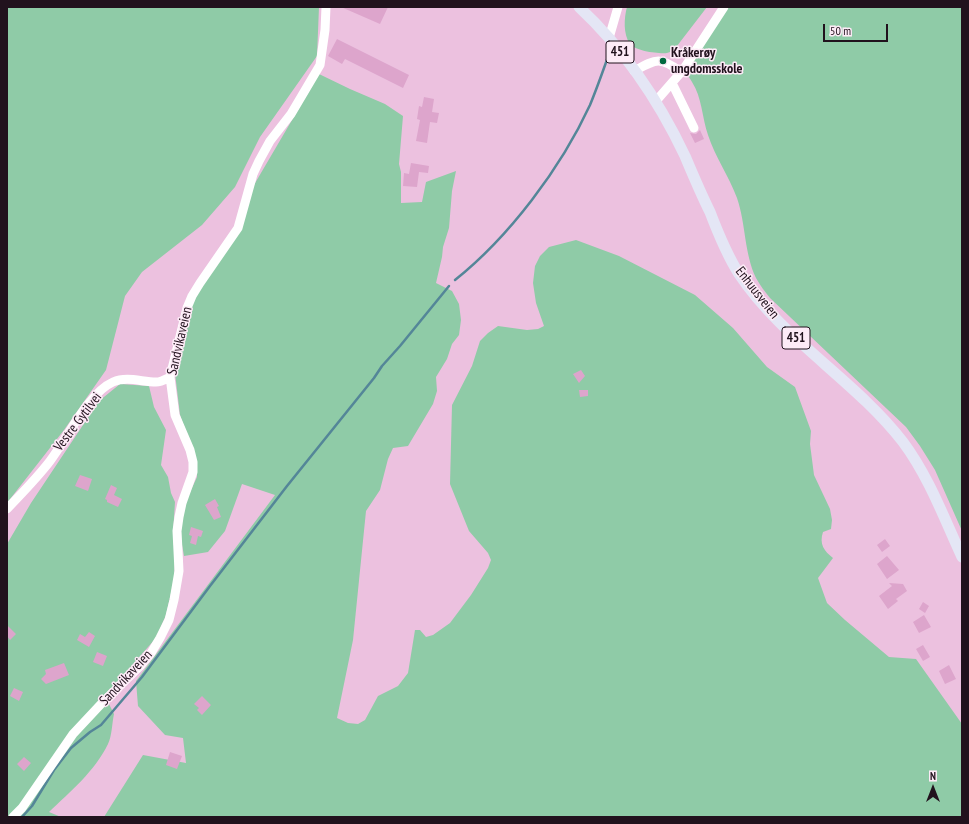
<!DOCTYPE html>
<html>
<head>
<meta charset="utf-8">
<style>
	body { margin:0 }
	#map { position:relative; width:969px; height:824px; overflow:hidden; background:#ecc1df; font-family:"PT Sans Narrow",sans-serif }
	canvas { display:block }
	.frame { position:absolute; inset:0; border:8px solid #21121d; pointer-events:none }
	.north { position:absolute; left:913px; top:768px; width:40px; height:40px; -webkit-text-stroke:3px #fdebf7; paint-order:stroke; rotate:0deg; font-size:11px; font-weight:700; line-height:16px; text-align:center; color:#21121d }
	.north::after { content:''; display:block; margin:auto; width:14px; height:18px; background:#21121d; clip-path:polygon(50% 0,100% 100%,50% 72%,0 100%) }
	.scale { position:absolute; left:823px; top:24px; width:65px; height:18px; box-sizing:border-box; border:2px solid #21121d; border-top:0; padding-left:5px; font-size:12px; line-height:14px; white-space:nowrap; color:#21121d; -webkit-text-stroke:3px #fdebf7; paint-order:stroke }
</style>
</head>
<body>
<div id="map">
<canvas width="969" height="824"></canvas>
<div class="frame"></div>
<div class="north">N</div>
<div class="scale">50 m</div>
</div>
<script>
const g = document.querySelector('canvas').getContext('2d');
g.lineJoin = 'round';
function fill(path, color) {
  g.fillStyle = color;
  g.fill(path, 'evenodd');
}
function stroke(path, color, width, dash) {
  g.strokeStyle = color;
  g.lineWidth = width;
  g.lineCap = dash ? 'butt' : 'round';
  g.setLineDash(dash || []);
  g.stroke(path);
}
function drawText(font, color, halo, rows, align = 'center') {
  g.font = font + ' "PT Sans Narrow",sans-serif';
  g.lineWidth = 3;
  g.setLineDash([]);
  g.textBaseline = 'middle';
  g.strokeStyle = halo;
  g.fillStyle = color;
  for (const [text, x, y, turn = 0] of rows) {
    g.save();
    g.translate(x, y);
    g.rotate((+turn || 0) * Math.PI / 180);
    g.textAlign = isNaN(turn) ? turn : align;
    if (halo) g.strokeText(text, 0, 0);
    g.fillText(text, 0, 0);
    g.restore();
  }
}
fill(new Path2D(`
	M7,7H319L317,56L260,137L235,187L202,225L142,272L125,296L106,370L64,430L7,503Z
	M627,7H707L677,46C675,49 671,52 667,53C659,54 635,51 630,44C623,34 624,18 627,7Z
	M724,7H962V531L935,470L920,446L906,427L770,298C765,292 760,285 756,278C744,253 746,224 737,198C729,176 715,157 708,135C702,118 702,97 692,82C690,78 686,74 683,70Z
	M319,74L350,89L385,104L403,116L399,164L401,172V203L422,202L426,182L456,171L452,191L449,228L443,247L442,257L436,283L452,291L459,304L461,320L459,335L452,344L447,359L436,377L437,391L433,404L408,446L393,448L388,459L380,490L366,511L353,640L337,718L348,723L358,724L365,720L378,696L398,686L408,673L415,630H420L426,637L433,635L450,623L471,595L488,568L491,560L488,553L469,531L450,484L452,405L472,366L480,341L488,333L498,326L527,330L538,329L544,326L536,303L533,283L535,266L540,256L549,247L576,240L619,256L695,295L733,328L767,367L795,387L811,431L810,444L814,475L830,509L832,520L831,529L823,532C819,544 824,551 833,558L818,578L827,603L845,620L889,657L916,659L962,724V817H104L143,755L186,763L183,738L165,735L138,706L136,681L275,495L242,484L225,531L208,552L184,556L179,528L186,501L197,477V465L180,415L174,365L191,303L240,228L251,190Z
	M120,384L149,386L154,407L166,430L161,465L168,477L171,493L175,502L173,534L175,559L174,580L166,615L156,638L105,696L114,714C112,723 112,736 108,744C95,771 70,792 49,812L61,817H7V544L31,503L99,401Z`), '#8fcba7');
stroke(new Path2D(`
	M455,280C509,237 561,168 590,105C597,88 603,71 609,54
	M22,817L32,806L54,770L71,748L90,732L101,725L142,677L210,586L287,486L374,378L382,366L400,346L449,286`), '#548698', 2.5);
fill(new Path2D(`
	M341,7H388L380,24Z
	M337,39L409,75L403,88L345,59L342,64L328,56Z
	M424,97L434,99L432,112L439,113L437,123L430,122L427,143L416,141L420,120L417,119L419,106L422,107Z
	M700,130L704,139L695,143L690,133L696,134Z
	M411,163L429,166L428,173L419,172L417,187L403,186L404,173L409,174Z
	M581,370L585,376L579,383L573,374Z
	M579,390H588V396L580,397Z
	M80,475L92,479L88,491L75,486Z
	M111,485L117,488L114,495L122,499L118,507L107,502V500L105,499Z
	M215,499L219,506L217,507L221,517L214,520L205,505Z
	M191,527L203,531L201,537L198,536L196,545L190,543L192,536L189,535Z
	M885,539L890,546L882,552L877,545Z
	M887,556L899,570L887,579L877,564Z
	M889,583L903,584L907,591L896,599L898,601L888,609L879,596L892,586Z
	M923,602L929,606L925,613L919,609Z
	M924,615L931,627L919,633L913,622Z
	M7,625L16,634L10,640L7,636Z
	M89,632L95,636L89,647L77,640L80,634L85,637Z
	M923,645L930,657L923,661L916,649Z
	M97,652L107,656L103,666L93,662Z
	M64,663L69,675L46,684L41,679L46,674L45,670Z
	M949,665L956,679L945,684L939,671Z
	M14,688L23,692L19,701L10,696Z
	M202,696L211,705L202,715L197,710L199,708L194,704Z
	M170,752L182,756L177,769L166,765Z
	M24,757L31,763L24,771L17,764Z`), '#dda5cc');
stroke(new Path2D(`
	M609,38L618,7
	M634,71C656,59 660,56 681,72
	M671,84L674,87L694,128
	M656,101L683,70L724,7
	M7,509C22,493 37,478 50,461C67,439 88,393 113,382C127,376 142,382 156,382C161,382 166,379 170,377
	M13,817L22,808L73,734L102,703L140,666L151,653L160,638L169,620L174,600L179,571L177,531L179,517L182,503L193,472V462L190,450L175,415L170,377L187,308L192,296L200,283L238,228L253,174L259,161L270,141L291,114L320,65L325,30L326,7`), '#fff', 9);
stroke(new Path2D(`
	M579,7C624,49 659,101 685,156C693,175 701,194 710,212C718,233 727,255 739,274C783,340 855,380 903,442C929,477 944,518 962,557`), '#e4e6f5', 11);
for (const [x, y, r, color] of [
	[663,61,4,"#01693f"]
]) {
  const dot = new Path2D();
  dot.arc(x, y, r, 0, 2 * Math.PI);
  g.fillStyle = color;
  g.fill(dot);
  stroke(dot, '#fdebf7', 1.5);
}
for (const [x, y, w] of [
	[620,52,28],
	[796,338,28]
]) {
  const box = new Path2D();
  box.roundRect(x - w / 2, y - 11, w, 22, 3);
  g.fillStyle = '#fdebf7';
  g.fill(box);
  stroke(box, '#21121d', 1);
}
drawText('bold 13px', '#21121d', null, [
	["451",620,52],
	["451",796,338]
]);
drawText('bold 14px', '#21121d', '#fdebf7', [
	["Kråkerøy",671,53],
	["ungdomsskole",671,69]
], 'left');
drawText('14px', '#21121d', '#fdebf7', [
	["Enhuusveien",757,293,52],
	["Sandvikaveien",180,341,-77],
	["Vestre Gytilvei",78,422,-53],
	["Sandvikaveien",126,678,-47]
]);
</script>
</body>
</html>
